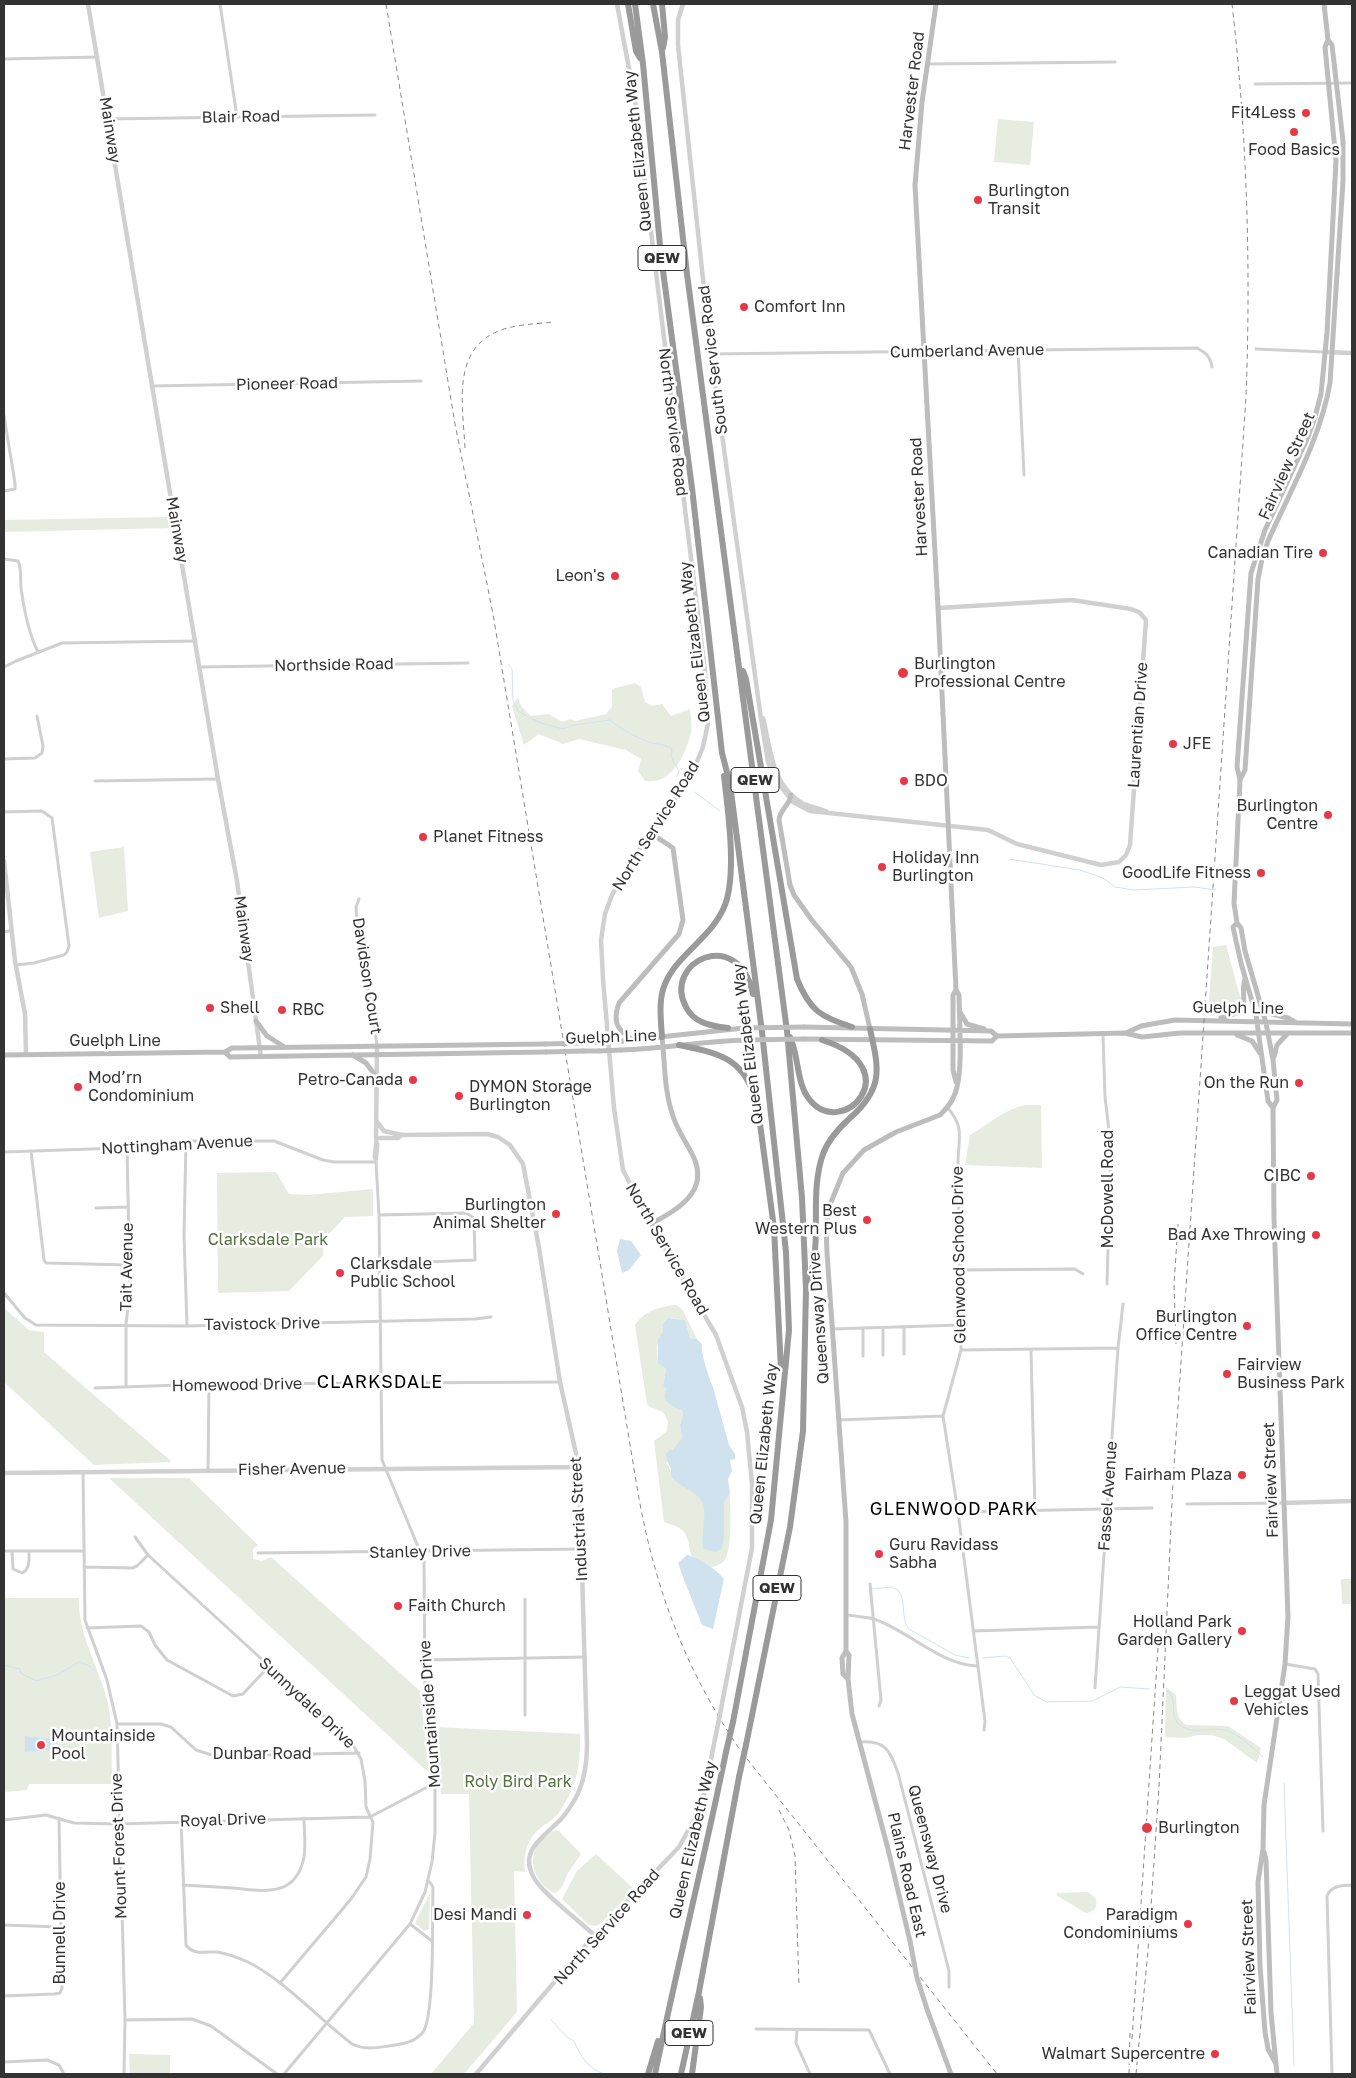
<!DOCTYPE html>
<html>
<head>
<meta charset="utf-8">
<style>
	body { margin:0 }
	#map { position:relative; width:1356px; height:2078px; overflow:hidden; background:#fff; font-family:"Golos Text",sans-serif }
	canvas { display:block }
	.frame { position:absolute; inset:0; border:5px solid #333; pointer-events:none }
</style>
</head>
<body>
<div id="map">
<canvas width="1356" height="2078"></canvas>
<div class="frame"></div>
</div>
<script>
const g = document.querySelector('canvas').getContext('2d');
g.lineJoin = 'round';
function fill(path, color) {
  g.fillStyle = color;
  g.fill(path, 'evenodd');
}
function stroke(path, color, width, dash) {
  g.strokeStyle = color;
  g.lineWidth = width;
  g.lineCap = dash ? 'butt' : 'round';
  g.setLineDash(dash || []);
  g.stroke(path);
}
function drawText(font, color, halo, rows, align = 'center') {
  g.font = font + ' "Golos Text",sans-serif';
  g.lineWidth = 5;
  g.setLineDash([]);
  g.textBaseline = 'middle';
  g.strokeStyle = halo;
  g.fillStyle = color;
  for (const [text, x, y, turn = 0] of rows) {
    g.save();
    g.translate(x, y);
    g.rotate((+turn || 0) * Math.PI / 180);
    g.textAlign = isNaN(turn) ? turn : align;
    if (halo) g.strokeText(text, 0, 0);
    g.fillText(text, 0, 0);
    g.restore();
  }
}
fill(new Path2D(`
	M998,119L1034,122L1030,165L994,162Z
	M168,517L171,528L4,532V520Z
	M635,683L641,687L645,702L652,706L662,704L671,716L690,709C691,717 692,726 691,733C685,755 672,785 645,781L638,771L641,759L626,750L579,739L563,744L539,734L524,745L512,706L518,697L521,706L531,716L549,714L562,722L571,719L575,721L606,714L612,707V689Z
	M124,847L128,911L99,918L90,852Z
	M1226,945L1241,1000L1237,1007L1208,1013L1213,947Z
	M1025,1105H1041L1042,1168L965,1165L970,1135C991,1123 1001,1111 1025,1105Z
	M276,1172L289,1194L308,1195L373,1189V1216L345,1217L324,1239L323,1256L289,1291L218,1293L217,1173Z
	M676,1305L682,1309L697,1339L690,1338L685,1320L671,1318L662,1325L663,1331L657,1346L658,1364L666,1369L663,1386L667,1389L683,1414L680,1425L682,1438L666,1463C671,1468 670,1476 675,1480C684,1487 701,1492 704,1506C707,1520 700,1534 703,1549L724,1539V1503L730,1493C730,1509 733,1549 724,1561C720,1565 715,1566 710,1568L691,1555C687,1533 687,1529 664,1522L654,1441L667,1431L668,1421L663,1412L650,1407L647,1404L635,1325C643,1312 661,1306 676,1305Z
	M4,1308L29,1330L44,1332V1352L172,1462L94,1465L4,1382Z
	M109,1478H189L258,1545L253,1549V1559L262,1561L271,1557L420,1691L429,1773Z
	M1341,1579H1352V1604H1342Z
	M4,1598H79C78,1634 97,1663 106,1696C114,1724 111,1755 112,1784H29L27,1790L4,1792Z
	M1166,1687L1176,1695C1177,1707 1175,1719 1187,1725L1228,1726L1261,1748L1257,1763L1224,1739L1211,1735H1198L1185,1738L1165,1737Z
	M436,1727L580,1734C581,1763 577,1786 560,1811C554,1820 544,1824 536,1832C526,1843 523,1857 525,1872L514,1871L517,2012L464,2074H431L474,2023L469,1794H441Z
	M555,1830L559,1831L581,1854L568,1873L562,1887L557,1892L554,1893C537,1884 527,1863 537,1846C541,1840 549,1834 555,1830Z
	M596,1854L634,1889L600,1924L595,1926L589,1925L562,1899L577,1871Z
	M1088,1892L1096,1899C1098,1907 1094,1912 1086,1913L1056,1895L1057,1893Z
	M430,1893L429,1929L424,1931L415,1923Z
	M129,2054L170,2055V2074H130Z`), '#e6ecdf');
fill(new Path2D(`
	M620,1239L631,1241L641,1255L629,1270L622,1273L617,1251Z
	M668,1318L685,1320L690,1338L697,1339L702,1344C700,1352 710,1381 713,1387L729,1445L735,1454V1459L730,1460L732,1471L728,1479L730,1493L724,1503V1539L722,1548L716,1552L703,1549C700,1535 708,1513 702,1502C696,1490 677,1486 672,1477C671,1475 671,1471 671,1469C669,1463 666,1461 666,1454L670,1450H673L682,1438L680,1425L683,1414L681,1410C671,1406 660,1400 667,1389L663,1386L666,1369L658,1364V1340L663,1331L662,1325Z
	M687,1555C696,1556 719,1571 724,1579L713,1629L702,1625C694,1604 686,1586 678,1563Z
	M25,1736L57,1740V1749L25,1752Z`), '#cfe2ee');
stroke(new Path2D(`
	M508,664L512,669L513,701L518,711L528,717L544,724L563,729L574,725L610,720C622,730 634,736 649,742C657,745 666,744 672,749L671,757L679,771L677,776
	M695,792L720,811
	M1009,859L1080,870L1103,878L1115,887L1134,890L1194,887L1216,890
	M872,1589L891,1587L898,1590C907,1601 900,1618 909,1629L955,1655L969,1658
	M983,1658L1005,1656L1010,1658L1035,1696L1047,1702L1093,1701L1120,1687L1149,1689
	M4,1665L20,1669L21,1673L36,1681L57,1675L79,1662L90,1666L95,1671
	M1167,1691C1180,1698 1166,1718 1183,1727C1194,1734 1212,1727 1225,1730C1239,1733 1252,1748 1263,1757
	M1284,1783L1294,2065
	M551,2020L567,2037L574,2041C580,2055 588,2069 604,2074`), '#cfe2ee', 1);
stroke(new Path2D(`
	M220,4L237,117
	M4,59L98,57
	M928,64L1115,62
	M1255,84L1352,83
	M107,119L375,115
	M1256,349L1325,352
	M1018,350L1024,475
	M711,354L1197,348C1206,353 1210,356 1212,367
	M153,386L421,381
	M4,416L15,483V489L4,491
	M4,559L18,561C22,569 20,579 21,588C24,610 28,632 38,652
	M4,667L16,661L62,643L196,641
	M200,667L468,663
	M4,759L35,758L42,753L43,746L37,716
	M95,781L218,779
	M4,812L42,811L52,818L69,946L67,952L64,955L34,963L16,965
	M359,899L356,907L357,922L377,1045
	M4,932L12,930
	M1103,1035L1105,1097L1111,1147L1107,1284
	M948,1108C964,1127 959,1137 958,1160L961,1350L943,1416L958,1512L985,1721L984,1730
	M186,1141L184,1235L187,1326
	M31,1151L44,1260L46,1263L129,1265
	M4,1152L120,1148L186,1141H274L323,1160L334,1162H376
	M376,1162L378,1145L376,1138
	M96,1208L128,1207
	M379,1264L475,1260L474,1218L466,1213L379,1215
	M960,1270L1075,1269L1083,1274
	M4,1293L25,1318L36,1325L187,1326L475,1319L491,1317
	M904,1327V1354
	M863,1328V1356
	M831,1329L960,1325
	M961,1350L1118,1348
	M1031,1350L1035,1511
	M883,1355V1328
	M126,1387V1324L130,1290L127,1148
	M95,1388L209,1384L560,1382
	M838,1420L943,1416
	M208,1470L209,1384
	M83,1472L85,1620L107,1680L117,1724L125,2020L124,2074
	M1187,1504L1284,1503
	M958,1512L1152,1508
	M135,1537L148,1555L350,1740L361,1759L365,1781L366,1807L373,1822L370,1859L366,1877L351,1899L280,1983
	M4,1551H84
	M12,1551L13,1569L22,1573C30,1569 29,1560 29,1551
	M258,1553L582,1549
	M84,1567L132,1568L137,1566L148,1555
	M870,1584L881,1700L879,1706
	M525,1599V1715
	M847,1615C856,1616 866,1617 874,1619C909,1631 939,1664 977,1666
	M87,1628L141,1626L149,1632L155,1645L167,1660L233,1696L243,1694L269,1666
	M973,1631L1099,1627
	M425,1660L585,1657
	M1285,1664L1315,1669L1318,1674L1323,1831
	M1095,1688L1118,1348L1123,1304
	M117,1724H161L171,1727L196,1750L215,1756L359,1753
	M860,1742C886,1740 890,1751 898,1773L949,1971V1987
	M4,1820L46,1815L74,1823L118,1824L370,1817L435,1783
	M181,1821L186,1945C194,1956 206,1951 218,1952C228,1954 239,1958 248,1962C285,1981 318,2018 352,2044C365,2050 375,2048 389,2046C402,2044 414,2043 423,2032C435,2015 432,1913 433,1887L429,1881
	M183,1885C200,1886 216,1887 233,1888C264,1891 296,1898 304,1857C306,1844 304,1830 304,1818
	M410,1924L432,1941
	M4,1925L60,1927
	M4,1996L54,1994L60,1993L62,1988L59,1818
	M125,2020L192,2019L211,2026L277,2074
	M756,2029L869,2030L890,2074
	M797,2030L796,2043L810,2074
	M4,2062L47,2060L59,2065L64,2074
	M284,2074L410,1924L425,1892L432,1862L435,1833V1783L425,1694L424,1561L382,1460L379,1215L376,1162L374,1157L376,1138
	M1332,2074L1327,1896C1332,1885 1341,1886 1352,1885`), '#d0d0d0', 3);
stroke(new Path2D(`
	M88,4L218,779L237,881L261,1057
	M617,4L635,101L705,672L708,723L703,747L691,776L637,853L612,895L605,914L601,940L603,979L614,1108L623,1170L651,1224L716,1335L742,1407L747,1432L752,1484V1548L721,1709
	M683,4L678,20V45L711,354L761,719L768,762L775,779L793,802L810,811L988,830L1017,844L1101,865L1119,862L1126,855L1130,845L1146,620L1139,612L1131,609L1072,600L938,608
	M1325,352L1352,353
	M763,718C771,749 771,785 802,803C810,807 819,808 827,812
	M4,861L15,961L25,1014L26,1054
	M377,1045L376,1138H398L402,1135
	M377,1122L384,1131L402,1135L487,1134L498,1137L510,1145L523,1164L539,1248L560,1382L579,1467L587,1743C587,1763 585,1782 575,1799C570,1808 564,1817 556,1824C541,1839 519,1852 534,1878C544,1895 580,1921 595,1936
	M4,1473L579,1467
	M1284,1503L1352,1501
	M476,2074L591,1939L679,1847L698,1813L704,1794L715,1739`), '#d0d0d0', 4.5);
stroke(new Path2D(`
	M1240,780L1245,770L1258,579L1262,559L1268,541C1291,489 1320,440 1330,383L1343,181V141L1332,45L1328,40
	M791,795C790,805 780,809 779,820L790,885L794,895L811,919L851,967L862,994L870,1029
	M1237,923L1233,927L1241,963L1256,1015L1268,1101L1273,1108
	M1263,1003L1272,1014L1288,1018L1295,1022
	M960,1012L967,1024L984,1029
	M1221,1018C1255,1011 1239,999 1245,979
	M256,1021L267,1036L283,1046
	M804,1027L991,1031L997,1036L1125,1033L1142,1037L1180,1033H1352
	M1126,1033L1141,1026L1175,1020L1352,1024
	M1237,1035L1252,1041L1260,1053
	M804,1039L992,1041L997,1036
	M622,1041L744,1028
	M634,1041C617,1030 612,1022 619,1003L679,934L683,920L673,848L652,834
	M582,1043L596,1042
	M621,1050C663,1049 703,1041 745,1040
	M583,1051H599
	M225,1052L230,1057L546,1052
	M4,1055L225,1052L232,1048H239L545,1044
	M353,1055L366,1063L378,1079
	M1274,1057L1277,1045L1287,1034
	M956,1082L953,1070V995L956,990
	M651,1224C676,1210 709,1193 694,1158C687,1143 676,1129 672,1113C664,1089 665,1062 662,1037
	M846,1651L842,1658L843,1674L848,1679
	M1264,1852L1266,1860L1271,2013L1277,2074
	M910,1941L888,1849L852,1714L848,1679L849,1655L846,1651V1522L827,1253L826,1228L829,1207L843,1173L864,1150L896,1132L940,1115C946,1109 951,1104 954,1096C964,1075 959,1020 959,995L956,990L938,608L915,185L922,102L936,4
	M928,2012L951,2074
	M1275,2062L1268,2049L1265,2032L1260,1966L1258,1882L1263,1849L1264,1805L1285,1664L1288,1617L1274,1218L1273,1108L1277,1100L1273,1060L1266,1023L1245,951L1241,928L1237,923L1234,903L1240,780L1237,767L1251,573L1265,530L1308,437L1315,417L1321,394L1327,333L1336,161L1325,47L1328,40L1324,4`), '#bdbdbd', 5);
stroke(new Path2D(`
	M628,4L636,51L640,58
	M635,4L643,64L661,256L692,488L722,753L730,784L762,1032L786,1252L789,1330L771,1520L733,1722
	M653,4L662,52L687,274L787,1031L802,1198L806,1289L803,1431L790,1527L746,1745
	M662,4L665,37L663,48
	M743,671L746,679L797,979C810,1011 821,1017 852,1027
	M728,1028C720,1027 710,1026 702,1022C695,1019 689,1013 686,1007C662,962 738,925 753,994
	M662,1037C661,1020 658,1000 665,984C677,954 712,938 725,905C737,873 728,812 724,776
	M790,1037C799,1056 796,1082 809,1099C842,1142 911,1068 822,1040
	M679,1045C724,1054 747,1060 758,1109L774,1228L781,1370
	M808,1283C810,1275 813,1268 814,1261C819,1226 811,1188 823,1154C828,1140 839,1128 850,1118C884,1088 879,1069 870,1029
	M648,2074L658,2041
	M655,2074C677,1967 704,1860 726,1752
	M681,2074L699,1992L739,1777
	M692,2074L701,2007L700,1998`), '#9a9a9a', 6);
stroke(new Path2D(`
	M386,4L455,424L493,614L638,1493C655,1589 685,1669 740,1750L997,2074
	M465,448C463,405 450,346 504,329C520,324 537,324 553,322
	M1176,1344L1174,1285L1178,1224
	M779,1810L789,1830L795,1856L799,1987
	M1132,2039L1159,1633
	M1129,2074L1130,2032
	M1136,2074L1148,1951L1159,1787L1173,1481L1246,397C1251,265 1247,135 1232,4`), '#888', 1, [5, 4]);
stroke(new Path2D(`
	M715,1739L721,1709`), '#d0d0d0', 4.5);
stroke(new Path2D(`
	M744,1028L804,1027
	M745,1040L804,1039
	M596,1042L622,1041
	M545,1044L582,1043
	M599,1051L621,1050
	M546,1052L583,1051
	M910,1941L917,1978L928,2012`), '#bdbdbd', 5);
stroke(new Path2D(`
	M726,1752L733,1722
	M739,1777L746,1745`), '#9a9a9a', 6);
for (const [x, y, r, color] of [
	[1306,113,5,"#e63946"],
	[1294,132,5,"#e63946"],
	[978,200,5,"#e63946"],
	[744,307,5,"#e63946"],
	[1323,553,5,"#e63946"],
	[615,576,5,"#e63946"],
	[903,673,6,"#e63946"],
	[1173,744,5,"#e63946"],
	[904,781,5,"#e63946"],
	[1328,815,5,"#e63946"],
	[423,837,5,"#e63946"],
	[882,867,5,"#e63946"],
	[1261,873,5,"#e63946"],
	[210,1008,5,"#e63946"],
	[282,1010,5,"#e63946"],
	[413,1080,5,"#e63946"],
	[1299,1083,5,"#e63946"],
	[78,1087,5,"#e63946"],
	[459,1096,5,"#e63946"],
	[1311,1176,5,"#e63946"],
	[556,1214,5,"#e63946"],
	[867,1220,5,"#e63946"],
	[1316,1235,5,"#e63946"],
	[340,1273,5,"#e63946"],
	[1247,1326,5,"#e63946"],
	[1227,1374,5,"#e63946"],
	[1242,1475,5,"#e63946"],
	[879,1554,5,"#e63946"],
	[398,1606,5,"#e63946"],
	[1242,1631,5,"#e63946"],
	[1234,1701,5,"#e63946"],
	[41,1745,5,"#e63946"],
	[1147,1828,6,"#e63946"],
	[527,1915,5,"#e63946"],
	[1188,1924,5,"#e63946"],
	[1215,2054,5,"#e63946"]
]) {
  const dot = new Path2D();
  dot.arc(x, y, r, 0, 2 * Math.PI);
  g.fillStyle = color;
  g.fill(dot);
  stroke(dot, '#fff', 2);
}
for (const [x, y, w] of [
	[662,258,48],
	[755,780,48],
	[777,1588,48],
	[689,2033,48]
]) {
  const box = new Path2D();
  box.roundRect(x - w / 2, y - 12.5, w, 25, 4);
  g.fillStyle = '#fff';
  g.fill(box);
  stroke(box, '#333', 1);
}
drawText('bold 15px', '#333', null, [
	["QEW",662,258],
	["QEW",755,780],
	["QEW",777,1588],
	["QEW",689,2033]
]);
drawText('16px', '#333', '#fff', [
	["Harvester Road",912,91,-83],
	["Blair Road",241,117,-1],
	["Mainway",110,130,81],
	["Queen Elizabeth Way",638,151,-96],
	["Cumberland Avenue",967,351,-1],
	["South Service Road",713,360,-97],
	["Pioneer Road",287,384,-1],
	["North Service Road",673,422,83],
	["Fairview Street",1287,466,-66],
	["Harvester Road",919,497,-93],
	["Mainway",177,530,80],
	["Queen Elizabeth Way",695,642,-97],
	["Northside Road",334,665,-1],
	["Laurentian Drive",1138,725,-86],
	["North Service Road",656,826,-58],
	["Mainway",244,929,82],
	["Davidson Court",367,976,81],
	["Guelph Line",1238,1008,1],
	["Guelph Line",611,1037,-2],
	["Guelph Line",115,1041],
	["Queen Elizabeth Way",748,1044,-97],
	["Nottingham Avenue",177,1145,-3],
	["McDowell Road",1108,1189,-90],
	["North Service Road",667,1249,60],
	["Glenwood School Drive",959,1255,-91],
	["Tait Avenue",127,1267,-89],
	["Queensway Drive",819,1318,-94],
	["Tavistock Drive",262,1324,-1],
	["Homewood Drive",237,1385,-1],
	["Queen Elizabeth Way",764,1444,-84],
	["Fisher Avenue",292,1469,-1],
	["Fairview Street",1271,1480,-92],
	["Fassel Avenue",1108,1496,-86],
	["Industrial Street",579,1519,-93],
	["Stanley Drive",420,1552,-1],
	["Sunnydale Drive",307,1703,43],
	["Mountainside Drive",430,1714,-94],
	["Dunbar Road",262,1754],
	["Royal Drive",223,1820,-2],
	["Queen Elizabeth Way",693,1840,-77],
	["Mount Forest Drive",119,1846,-92],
	["Queensway Drive",930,1849,75],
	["Plains Road East",907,1875,77],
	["North Service Road",607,1927,-48],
	["Bunnell Drive",60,1933,-90],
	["Fairview Street",1249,1957,-92]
]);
drawText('16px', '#333', '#fff', [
	["Fit4Less",1296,113,"right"],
	["Food Basics",1294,150,"center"],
	["Burlington",988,191],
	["Transit",988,209],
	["Comfort Inn",754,307],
	["Canadian Tire",1313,553,"right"],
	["Leon's",605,576,"right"],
	["Burlington",914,664],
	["Professional Centre",914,682],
	["JFE",1183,744],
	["BDO",914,781],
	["Burlington",1318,806,"right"],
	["Centre",1318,824,"right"],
	["Planet Fitness",433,837],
	["Holiday Inn",892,858],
	["Burlington",892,876],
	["GoodLife Fitness",1251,873,"right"],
	["Shell",220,1008],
	["RBC",292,1010],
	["Mod’rn",88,1078],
	["Condominium",88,1096],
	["Petro-Canada",403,1080,"right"],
	["On the Run",1289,1083,"right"],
	["DYMON Storage",469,1087],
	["Burlington",469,1105],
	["CIBC",1301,1176,"right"],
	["Burlington",546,1205,"right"],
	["Animal Shelter",546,1223,"right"],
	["Best",857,1211,"right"],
	["Western Plus",857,1229,"right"],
	["Bad Axe Throwing",1306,1235,"right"],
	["Clarksdale",350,1264],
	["Public School",350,1282],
	["Burlington",1237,1317,"right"],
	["Office Centre",1237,1335,"right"],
	["Fairview",1237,1365],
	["Business Park",1237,1383],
	["Fairham Plaza",1232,1475,"right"],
	["Guru Ravidass",889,1545],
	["Sabha",889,1563],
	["Faith Church",408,1606],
	["Holland Park",1232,1622,"right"],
	["Garden Gallery",1232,1640,"right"],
	["Leggat Used",1244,1692],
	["Vehicles",1244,1710],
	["Mountainside",51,1736],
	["Pool",51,1754],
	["Burlington",1158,1828],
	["Desi Mandi",517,1915,"right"],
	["Paradigm",1178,1915,"right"],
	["Condominiums",1178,1933,"right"],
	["Walmart Supercentre",1205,2054,"right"]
], 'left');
drawText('16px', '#56703f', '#fff', [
	["Clarksdale Park",268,1240],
	["Roly Bird Park",518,1782]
]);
g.letterSpacing = '1px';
drawText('18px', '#000', '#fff', [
	["CLARKSDALE",380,1382],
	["GLENWOOD PARK",954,1509]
]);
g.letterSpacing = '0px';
</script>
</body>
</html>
